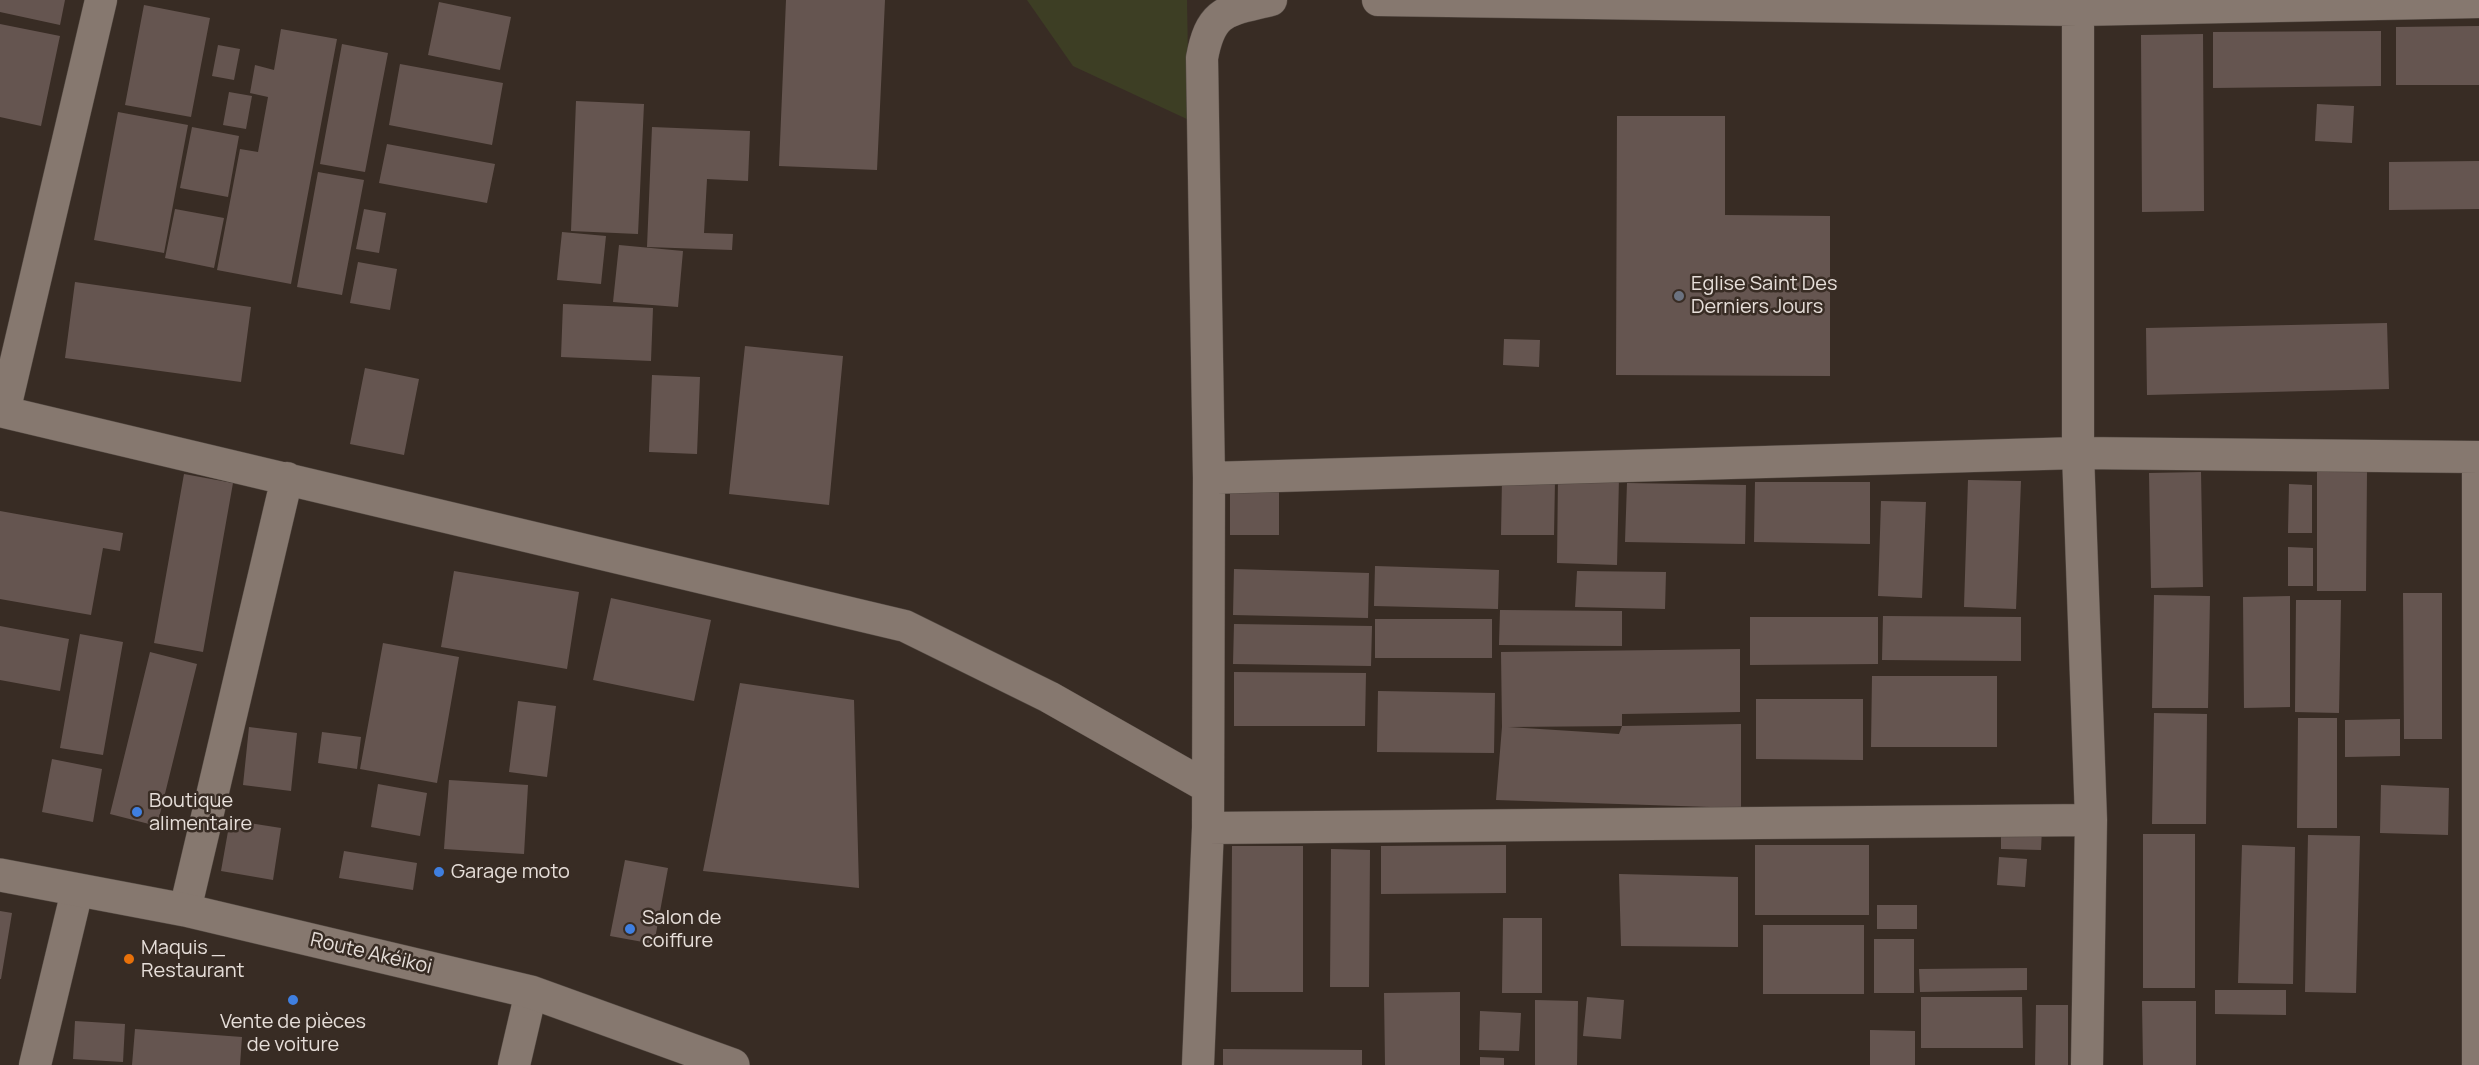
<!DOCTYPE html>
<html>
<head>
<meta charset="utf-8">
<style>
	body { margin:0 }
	canvas { display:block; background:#382c24 }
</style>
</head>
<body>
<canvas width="2479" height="1065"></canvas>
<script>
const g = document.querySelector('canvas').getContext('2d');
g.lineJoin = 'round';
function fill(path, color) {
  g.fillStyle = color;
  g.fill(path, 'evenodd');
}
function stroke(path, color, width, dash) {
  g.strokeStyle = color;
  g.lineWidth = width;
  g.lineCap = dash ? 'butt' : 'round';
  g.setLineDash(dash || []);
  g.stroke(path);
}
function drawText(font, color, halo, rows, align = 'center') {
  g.font = font + ' Manrope,sans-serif';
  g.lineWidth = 5;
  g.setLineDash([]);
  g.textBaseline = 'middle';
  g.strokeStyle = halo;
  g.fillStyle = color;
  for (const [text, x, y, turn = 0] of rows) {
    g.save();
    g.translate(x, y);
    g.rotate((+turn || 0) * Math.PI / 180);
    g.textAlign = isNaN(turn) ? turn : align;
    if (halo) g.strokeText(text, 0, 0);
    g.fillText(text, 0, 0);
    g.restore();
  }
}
fill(new Path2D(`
	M1027,0H1187L1189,120L1073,66Z`), '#3d3e24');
fill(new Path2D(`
	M0,0H65L60,25L0,12Z
	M786,0H885L877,170L779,166Z
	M439,2L511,17L500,70L428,55Z
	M144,5L210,18L191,117L125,105Z
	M0,24L60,36L41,126L0,117Z
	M2479,26V85H2396V27Z
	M281,29L337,39L291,284L217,270L240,149L258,152L268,97L250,93L255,65L274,70Z
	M2381,31V86L2213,88V32Z
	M2203,34L2204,211L2142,212L2141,35Z
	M342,44L388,53L365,172L320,164Z
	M218,45L240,49L234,80L212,76Z
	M400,64L503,83L492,145L389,125Z
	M229,92L252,96L246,129L223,125Z
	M576,101L644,104L638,234L571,231Z
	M2317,104L2354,106L2352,143L2315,141Z
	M118,112L188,125L164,253L94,240Z
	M1617,116H1725V215L1830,216V376L1616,375Z
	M192,127L239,136L228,197L180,188Z
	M652,127L750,131L748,181L707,179L704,233L733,234L732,250L647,247Z
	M387,144L495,164L487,203L379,183Z
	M2479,161V209L2389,210V162Z
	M318,172L364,180L342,295L297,287Z
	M175,209L224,218L214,268L165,258Z
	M364,209L386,213L379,253L356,249Z
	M562,232L606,236L601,284L557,280Z
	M619,245L683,251L678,307L613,302Z
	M358,262L397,269L390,310L350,303Z
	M75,282L251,307L241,382L65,358Z
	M563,304L653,308L651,361L561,357Z
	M2387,323L2389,389L2147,395L2146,328Z
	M1504,339L1540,340L1539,367L1503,365Z
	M745,346L843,356L829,505L729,494Z
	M365,368L419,379L404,455L350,444Z
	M652,375L700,377L697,454L649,452Z
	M2367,470L2366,591H2317V471Z
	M2201,472L2203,587L2151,588L2149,473Z
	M184,474L233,483L203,652L154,643Z
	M1558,477H1619L1617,565L1557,563Z
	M1502,479L1555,480L1554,535H1501Z
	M1279,480V535H1230V481Z
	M1968,480L2021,481L2016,609L1964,607Z
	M1755,482H1870V544L1754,542Z
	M1627,483L1746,485L1745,544L1625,542Z
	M2289,484L2312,485V533H2288Z
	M1881,501L1926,502L1922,598L1878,596Z
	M0,511L123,533L120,551L103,548L91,615L0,599Z
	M2288,547L2313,548V586H2288Z
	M1375,566L1499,570L1498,609L1374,606Z
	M1234,569L1369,573L1368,618L1233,615Z
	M454,571L579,592L567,669L441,647Z
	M1577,571L1666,572L1665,609L1575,607Z
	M2403,593H2442V739H2404Z
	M2154,595L2210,596L2208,708H2152Z
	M2290,596V707L2244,708L2243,597Z
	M611,598L711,620L694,701L593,680Z
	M2296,600H2341L2339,713L2295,712Z
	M1500,610L1622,611V646L1499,645Z
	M1883,616L2021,617V661L1882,660Z
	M1750,617H1878V664L1750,665Z
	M1375,619H1492V658H1375Z
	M1234,624L1372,626L1371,666L1233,664Z
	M0,626L69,639L60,691L0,680Z
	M80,634L123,642L103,755L60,748Z
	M383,643L459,657L437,783L360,769Z
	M1740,649V712L1622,714V726L1508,727L1619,734L1622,726L1741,724V808L1496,800L1502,727L1501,652Z
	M150,652L197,664L157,826L110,814Z
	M1234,672L1366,673L1365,726H1234Z
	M1872,676H1997V747H1871Z
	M740,683L854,700L859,888L703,871Z
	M1378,691L1495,693L1494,753L1377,752Z
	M1756,699H1863V760L1756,759Z
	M518,701L556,706L547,777L509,772Z
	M2154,713L2207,714L2206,824H2152Z
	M2298,718H2337V828H2297Z
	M2400,719V756L2345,757V720Z
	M249,727L297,733L291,791L243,785Z
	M322,732L361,737L357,769L318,763Z
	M52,759L102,769L93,822L42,812Z
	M449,780L528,785L524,854L444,849Z
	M378,784L427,793L420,836L371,827Z
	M2381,785L2449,788L2448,835L2380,833Z
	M230,820L281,828L273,880L221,871Z
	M2001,826L2042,828L2041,850L2001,849Z
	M2143,834H2195V988H2143Z
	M2308,835L2360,836L2356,993L2305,992Z
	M1506,845V893L1381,894V846Z
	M1755,845H1869V915H1755Z
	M2242,845L2295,847L2293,984L2238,983Z
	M1232,846H1303V992H1231Z
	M1331,849L1370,850L1369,987H1330Z
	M344,851L417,863L413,890L339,878Z
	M1999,857L2027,859L2025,887L1997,885Z
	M625,860L668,868L654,944L610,936Z
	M1619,874L1738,877V947L1621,946Z
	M1877,905H1917V929H1877Z
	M0,911L12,913L1,979H0Z
	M1503,918H1542V993H1502Z
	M1763,925H1864V994H1763Z
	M1874,939H1914V993H1874Z
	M2027,968V990L1920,992L1919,969Z
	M2215,990H2286V1015L2215,1014Z
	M1460,992V1065H1385L1384,993Z
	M1587,997L1624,1000L1621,1039L1583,1036Z
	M1921,997H2022L2023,1048H1921Z
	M1535,1000L1578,1001L1577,1065H1535Z
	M2142,1001H2196V1065H2143Z
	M2036,1005H2068V1065H2035Z
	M1480,1011L1521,1013L1519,1051L1479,1050Z
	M75,1021L125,1024L123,1062L73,1059Z
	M135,1029L242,1037L240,1065H132Z
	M1870,1030L1915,1031V1065H1870Z
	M1223,1049L1362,1050V1065H1223Z
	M1480,1057L1504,1058V1065H1480Z`), '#655550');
const street = new Path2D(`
	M1378,0L2078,10L2479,2
	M2078,0V453L2091,820L2087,1065
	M0,411L905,626L1049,697L1206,786
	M4,412L101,0
	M2478,457V1065
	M1209,478L1202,58C1211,9 1227,11 1271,0
	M1208,828L2091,820
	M185,910L287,478
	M35,1065L77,891
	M514,1065L531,992
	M1198,1065L1208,828L1209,478L2078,453L2479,457`);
const secondary = new Path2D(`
	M0,875L185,910L531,992L733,1065`);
stroke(street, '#534942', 33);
stroke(secondary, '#534942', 34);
stroke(street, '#86786f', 32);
stroke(secondary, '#86786f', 33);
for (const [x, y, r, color] of [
	[1679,296,6,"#6b7280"],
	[137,812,6,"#3f7fe0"],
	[439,872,6,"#3f7fe0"],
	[630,929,6,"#3f7fe0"],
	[129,959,6,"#e8710a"],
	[293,1000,6,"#3f7fe0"]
]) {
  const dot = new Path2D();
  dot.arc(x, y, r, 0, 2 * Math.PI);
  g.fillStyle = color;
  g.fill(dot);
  stroke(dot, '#382c24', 2);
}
drawText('20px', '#e6ded9', '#382c24', [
	["Eglise Saint Des",1691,284],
	["Derniers Jours",1691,307],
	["Boutique",149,801],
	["alimentaire",149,824],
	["Garage moto",451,872],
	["Salon de",642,918],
	["coiffure",642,941],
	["Maquis _",141,948],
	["Restaurant",141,971],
	["Vente de pièces",293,1022,"center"],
	["de voiture",293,1045,"center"]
], 'left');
drawText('20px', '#e6ded9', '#382c24', [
	["Route Akéikoi",371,954,13]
]);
</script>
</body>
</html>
